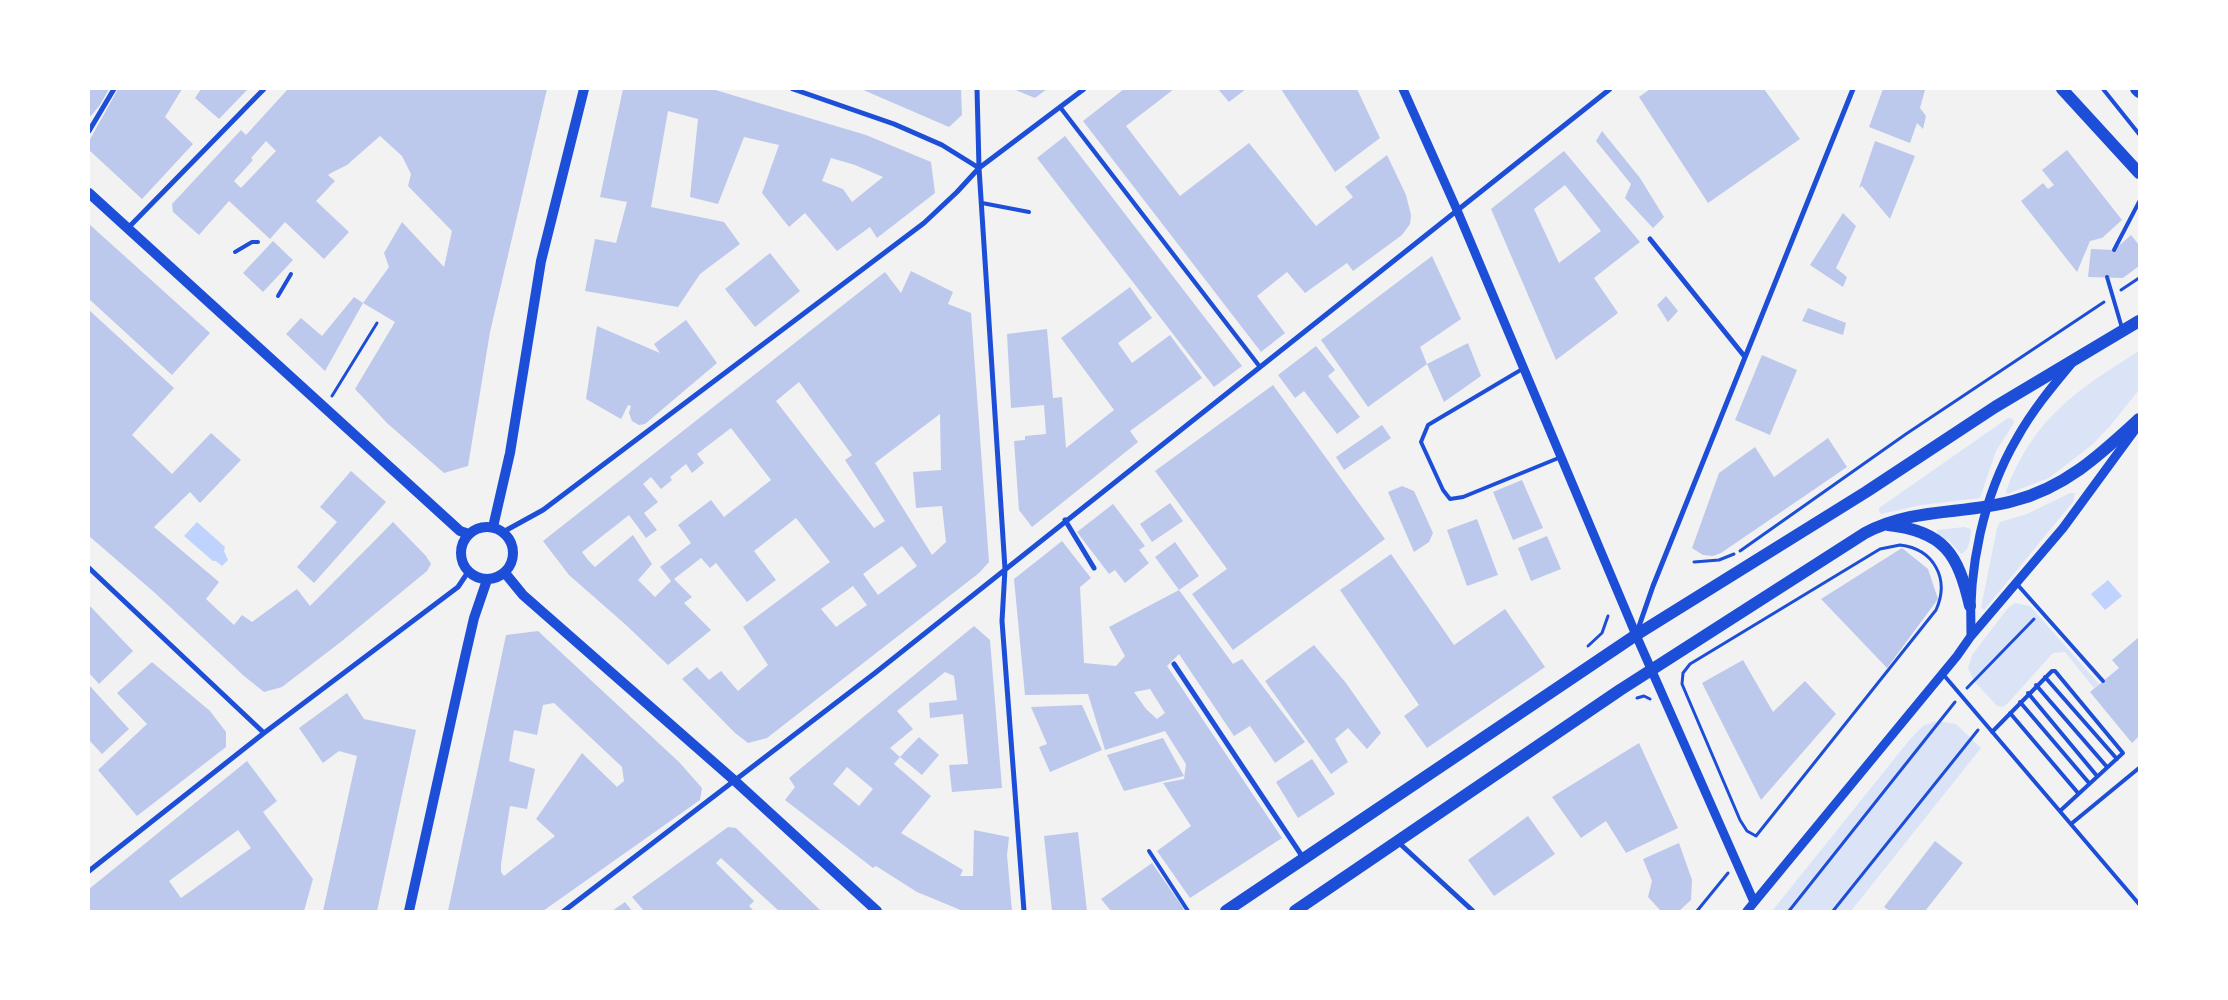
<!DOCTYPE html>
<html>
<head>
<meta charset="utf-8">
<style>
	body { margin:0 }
	#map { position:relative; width:2228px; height:1000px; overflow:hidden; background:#f2f2f2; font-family:Raleway,sans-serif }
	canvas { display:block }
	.frame { position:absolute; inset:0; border:90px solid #fff; pointer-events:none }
</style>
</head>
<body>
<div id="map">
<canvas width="2228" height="1000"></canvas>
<div class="frame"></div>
</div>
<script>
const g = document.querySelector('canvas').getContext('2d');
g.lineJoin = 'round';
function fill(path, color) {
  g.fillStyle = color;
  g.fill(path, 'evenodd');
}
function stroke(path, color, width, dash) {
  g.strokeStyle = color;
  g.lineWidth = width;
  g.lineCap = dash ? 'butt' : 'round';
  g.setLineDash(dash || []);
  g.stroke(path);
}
fill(new Path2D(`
	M2139,351V390L2110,426L2093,444L2049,478L2007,494L2006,491C2033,419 2076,390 2139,351Z
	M2008,418L2013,419L2014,423L1996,451L1980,498L1921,505L1881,514L1879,511V508Z
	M2070,493H2075L2073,502L1984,610L1981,608L1982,602L1997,528L2000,522L2027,514Z
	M1964,527L1971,529C1971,537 1969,552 1961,554L1949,541L1938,535L1937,530Z
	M2015,603L2030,606L2099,684L2094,688L2065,652L2053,653L2008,703L2003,707L1997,706L1974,681L1968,668L1972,655L2008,608Z
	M1936,721L1956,724L1981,748L1851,911H1772L1911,738L1923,726Z`), '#dbe4f7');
fill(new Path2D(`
	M197,522L225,547L224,551L228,560L222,566L216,561H213L184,536Z
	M2108,580L2122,596L2105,610L2091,594Z`), '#bfd3fe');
fill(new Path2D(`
	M89,89H109L100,105L89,118Z
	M118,89H182L165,117L193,144L142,199L89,150V141Z
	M201,89H248L219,119L195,98Z
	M288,89H547L490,332L468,466L444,473L387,423L355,389L395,322L363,303L325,371L286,334L301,318L322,336L354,297L363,303L389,267L384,253L402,222L444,267L452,231L408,186L411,174L402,156L380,136L347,165L331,173L328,175L335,181L316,201L349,232L324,259L285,222L270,239L229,201L199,235L173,212L172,204L241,130L246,135ZM266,141L276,151L241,188L234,181L253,160L251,158Z
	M623,89H712L866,135L931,162L935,193L877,238L870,227L837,251L805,213L789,227L762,193L779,145L744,137L718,204L690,197L698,119L668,111L651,207L724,222L740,244L700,274L678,307L585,291L595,239L616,243L627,202L600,197ZM831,158L855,165L883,177L852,202L843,189L822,181Z
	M861,89H961L962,115L949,127Z
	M1013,89H1047L1035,98Z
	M1124,89H1174L1126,126L1180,196L1249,143L1316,226L1353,197L1345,187L1387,155L1406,195L1411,215L1410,224L1402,235L1353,271L1347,263L1305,293L1287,272L1257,296L1285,333L1261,352L1083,121Z
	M1218,89H1246L1229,102Z
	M1281,89H1357L1380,138L1335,172Z
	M1650,89H1764L1800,139L1708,203L1639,97Z
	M1883,89L1925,90L1920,108L1926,116L1923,129L1917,123L1910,143L1869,127Z
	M1602,131L1640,178L1664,217L1653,228L1625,198L1631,184L1596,141Z
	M1065,136L1242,366L1214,387L1037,158Z
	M1875,141L1915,156L1890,219L1862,186L1859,188Z
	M2067,150L2122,220L2102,238L2090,241L2077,272L2021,201L2043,183L2048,189L2054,185L2042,170Z
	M1564,151L1640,242L1594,278L1618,313L1556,360L1491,209ZM1565,185L1601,231L1559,263L1534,209Z
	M1843,213L1856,226L1836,268L1847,277L1843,287L1810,265Z
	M89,224L210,333L172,375L89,299Z
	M2131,235L2139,245V266L2123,278L2088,277L2091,249L2114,250Z
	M273,241L293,260L263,292L243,273Z
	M770,253L800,291L755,327L725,289Z
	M1432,256L1461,319L1420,347L1427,364L1468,343L1481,376L1444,402L1427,364L1368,407L1321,340Z
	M911,271L953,292L948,304L971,313L989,562L979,573L767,738L748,743L735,733L682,679L697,667L709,680L721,671L738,691L768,665L743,627L830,562L796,518L754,551L776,580L747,602L716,563L710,568L701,558L674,579L692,597L684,603L711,630L668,665L626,625L569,575L543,541L885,272L901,293ZM799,382L852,455L845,460L885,521L874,528L776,401ZM940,414L941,470L913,472L916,508L942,506L946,542L932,555L875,463ZM731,428L771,480L724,517L711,500L678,525L691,543L660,567L671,581L655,597L638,580L652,564L633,535L595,567L588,560L582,552L629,515L646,538L657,530L644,513L658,502L643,484L651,477L661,489L672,480L670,477L686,464L692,473L704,463L697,454ZM902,546L917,566L878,595L863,574ZM853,586L867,605L836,627L821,609Z
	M1130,287L1152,318L1118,343L1132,363L1170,335L1202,378L1130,431L1138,442L1032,527L1019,510L1014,441L1025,440V436L1046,434L1044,405L1011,408L1007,334L1047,329L1053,398L1062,397L1066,448L1114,410L1061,338Z
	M1666,296L1678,311L1668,322L1657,305Z
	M1808,308L1846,323L1843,335L1802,321Z
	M89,310L174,388L132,435L172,474L211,433L241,460L200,503L190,492L154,527L219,582L206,599L234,625L242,615L252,622L297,589L310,606L393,522L426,556L431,564L427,571L342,641L282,687L264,692L244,676L155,593L89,536Z
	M686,320L717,363L645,424L639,425L632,421L629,413L631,406L628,405L621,419L586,399L597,326L660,353L654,344Z
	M1316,346L1335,370L1328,376L1360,417L1337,434L1304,391L1295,398L1278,375Z
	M1762,355L1797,370L1770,435L1735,420Z
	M1273,385L1385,539L1233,650L1192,594L1227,569L1155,471Z
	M1382,425L1391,438L1344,470L1336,457Z
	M1828,438L1847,467L1721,553L1713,556L1703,555L1692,548L1719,473L1755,447L1774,477Z
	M351,471L386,502L314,583L297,567L337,522L320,507Z
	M1522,480L1543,528L1513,540L1493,492Z
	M1402,486L1414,491L1433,533L1429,542L1414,552L1388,492Z
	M1170,503L1183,521L1152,542L1140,524Z
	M1113,504L1145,546L1139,550L1149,563L1125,583L1115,570L1109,574L1077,532Z
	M1477,519L1498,575L1467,586L1447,530Z
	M1547,536L1561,569L1531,581L1518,548Z
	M1062,541L1091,578L1080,587L1084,663L1116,666L1125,656L1109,627L1179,590L1233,664L1242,659L1305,742L1275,763L1250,726L1234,736L1179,654L1167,666L1282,838L1190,898L1157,851L1191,826L1163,783L1184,779L1186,764L1165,731L1105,750L1088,694L1025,695L1014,579ZM1150,689L1165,713L1157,719L1146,709L1134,692Z
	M1175,542L1199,576L1179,590L1155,557Z
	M1902,548L1928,569L1938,599L1887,668L1821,599Z
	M1391,554L1454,645L1505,609L1545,667L1427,748L1404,716L1419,705L1340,590Z
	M89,605L133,651L99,684L89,673Z
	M974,626L990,640L1002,788L952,792L949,765L968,764L963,714L930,718L929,703L957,700L954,676L945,672L897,711L913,729L890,748L900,757L894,764L931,796L901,833L963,870L960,876H973L974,830L1009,837L1007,855L1012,911H963L917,892L876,866L873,868L785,800L795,787L789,778ZM847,767L873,789L859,806L833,784Z
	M538,631L679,762L702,788L700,800L543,911H448L506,635ZM554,703L622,767L624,781L617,787L582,753L536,819L555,836L504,876L501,872V864L510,806L527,809L535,769L509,761L514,730L537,735L543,705Z
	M2139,637V736L2132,743L2090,692L2119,668L2112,660Z
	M1314,645L1346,683L1381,733L1367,749L1348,728L1335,739L1348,762L1331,774L1265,681Z
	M1743,660L1773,712L1805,681L1836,714L1761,800L1702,683Z
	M152,662L210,711L226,732V747L137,816L98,770L147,724L117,693Z
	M89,685L129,729L102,754L89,740Z
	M347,693L364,719L416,730L377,911H323L357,756L339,751L323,763L299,728Z
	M1082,705L1102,750L1050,772L1039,747L1047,744L1031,707Z
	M919,737L939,755L922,775L900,757Z
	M1163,738L1184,776L1124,791L1107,755Z
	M1639,743L1678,828L1626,853L1606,821L1581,838L1552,797Z
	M1312,759L1335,794L1298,818L1276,782Z
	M247,761L277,801L263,812L313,879L304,911H89V889ZM238,830L251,848L181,898L169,881Z
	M1528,816L1555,854L1494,896L1468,860Z
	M728,827L736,828L821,911H779L721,858L716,863L754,901L749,906L754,911H644L632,897Z
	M1078,832L1087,911H1052L1044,836Z
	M1935,841L1963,863L1925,911H1890L1884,907Z
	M1679,843L1692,880L1691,900L1679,911H1661L1648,897L1652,881L1643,859Z
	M1152,863L1184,909L1181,911H1111L1101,899Z
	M625,902L632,911H612Z`), '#bdc9ec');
stroke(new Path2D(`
	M2121,290L2139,278
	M332,396L377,323
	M1900,545C1934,549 1950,579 1936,610L1756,836L1747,831L1740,820L1682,684L1683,673L1690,664L1880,549Z
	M1740,551L1906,434L2104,302
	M1694,562L1719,560L1734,554
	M1588,646L1602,633L1608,616
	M1967,688L2034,619
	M1637,698L1644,696L1650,699
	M1697,911L1728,873
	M1789,911L1955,702
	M1833,911L1978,730`), '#1d4ed8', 3);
stroke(new Path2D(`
	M2103,89L2139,134
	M982,203L1029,212
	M2114,250L2139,202
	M235,252L252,242H258
	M2107,277L2122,328
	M278,296L291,274
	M1524,368L1428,425L1421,442L1443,490L1450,499L1463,497L1561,457
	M2016,583L2103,681
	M1942,673L2139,904
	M2045,677L2117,759
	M2036,685L2107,767
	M2028,693L2097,776
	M2020,702L2089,783
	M2010,713L2078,793
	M1992,732L2052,671H2055L2123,753L2060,811
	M2071,824L2139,768
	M1149,851L1188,911`), '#1d4ed8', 4);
stroke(new Path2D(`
	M1060,107L1260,367`), '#1d4ed8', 4.5);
stroke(new Path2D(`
	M793,89L894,124L942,145L979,168
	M977,89L979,168L1005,569L1002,621L1024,911
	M89,131L114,89
	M128,228L264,89
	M1650,239L1745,357
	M1065,520L1094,568
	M503,532L543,510L924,223L957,192L979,168L1084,89
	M89,568L264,733
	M1637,632L1653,586L1853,89
	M1174,664L1304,859
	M1398,842L1473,911
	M89,871L264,733L458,587L468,572
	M564,911L875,673L1610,89`), '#1d4ed8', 5);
stroke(new Path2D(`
	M1403,89L1457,210L1636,635L1754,902
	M1971,636C1968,569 1983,496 2017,438C2032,411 2051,388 2071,364
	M1747,911L1957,656L1971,636L2063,528L2137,427`), '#1d4ed8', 9);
stroke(new Path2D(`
	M89,193L460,531L469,534
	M461 553a26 26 0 1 1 52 0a26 26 0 1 1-52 0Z
	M493,527L510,453L541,261L584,89
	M505,573L523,595L735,781L877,911
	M409,911L465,657L474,618L487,580`), '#1d4ed8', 10);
stroke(new Path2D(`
	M2062,89L2139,173
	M2136,89L2139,92
	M1888,525C1944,531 1958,554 1970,606
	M1226,911L1636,635L1866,492L1995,407L2139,321
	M1295,911L1620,690L1865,533C1914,507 1962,515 2013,501C2065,488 2101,454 2139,419`), '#1d4ed8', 12);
</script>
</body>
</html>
